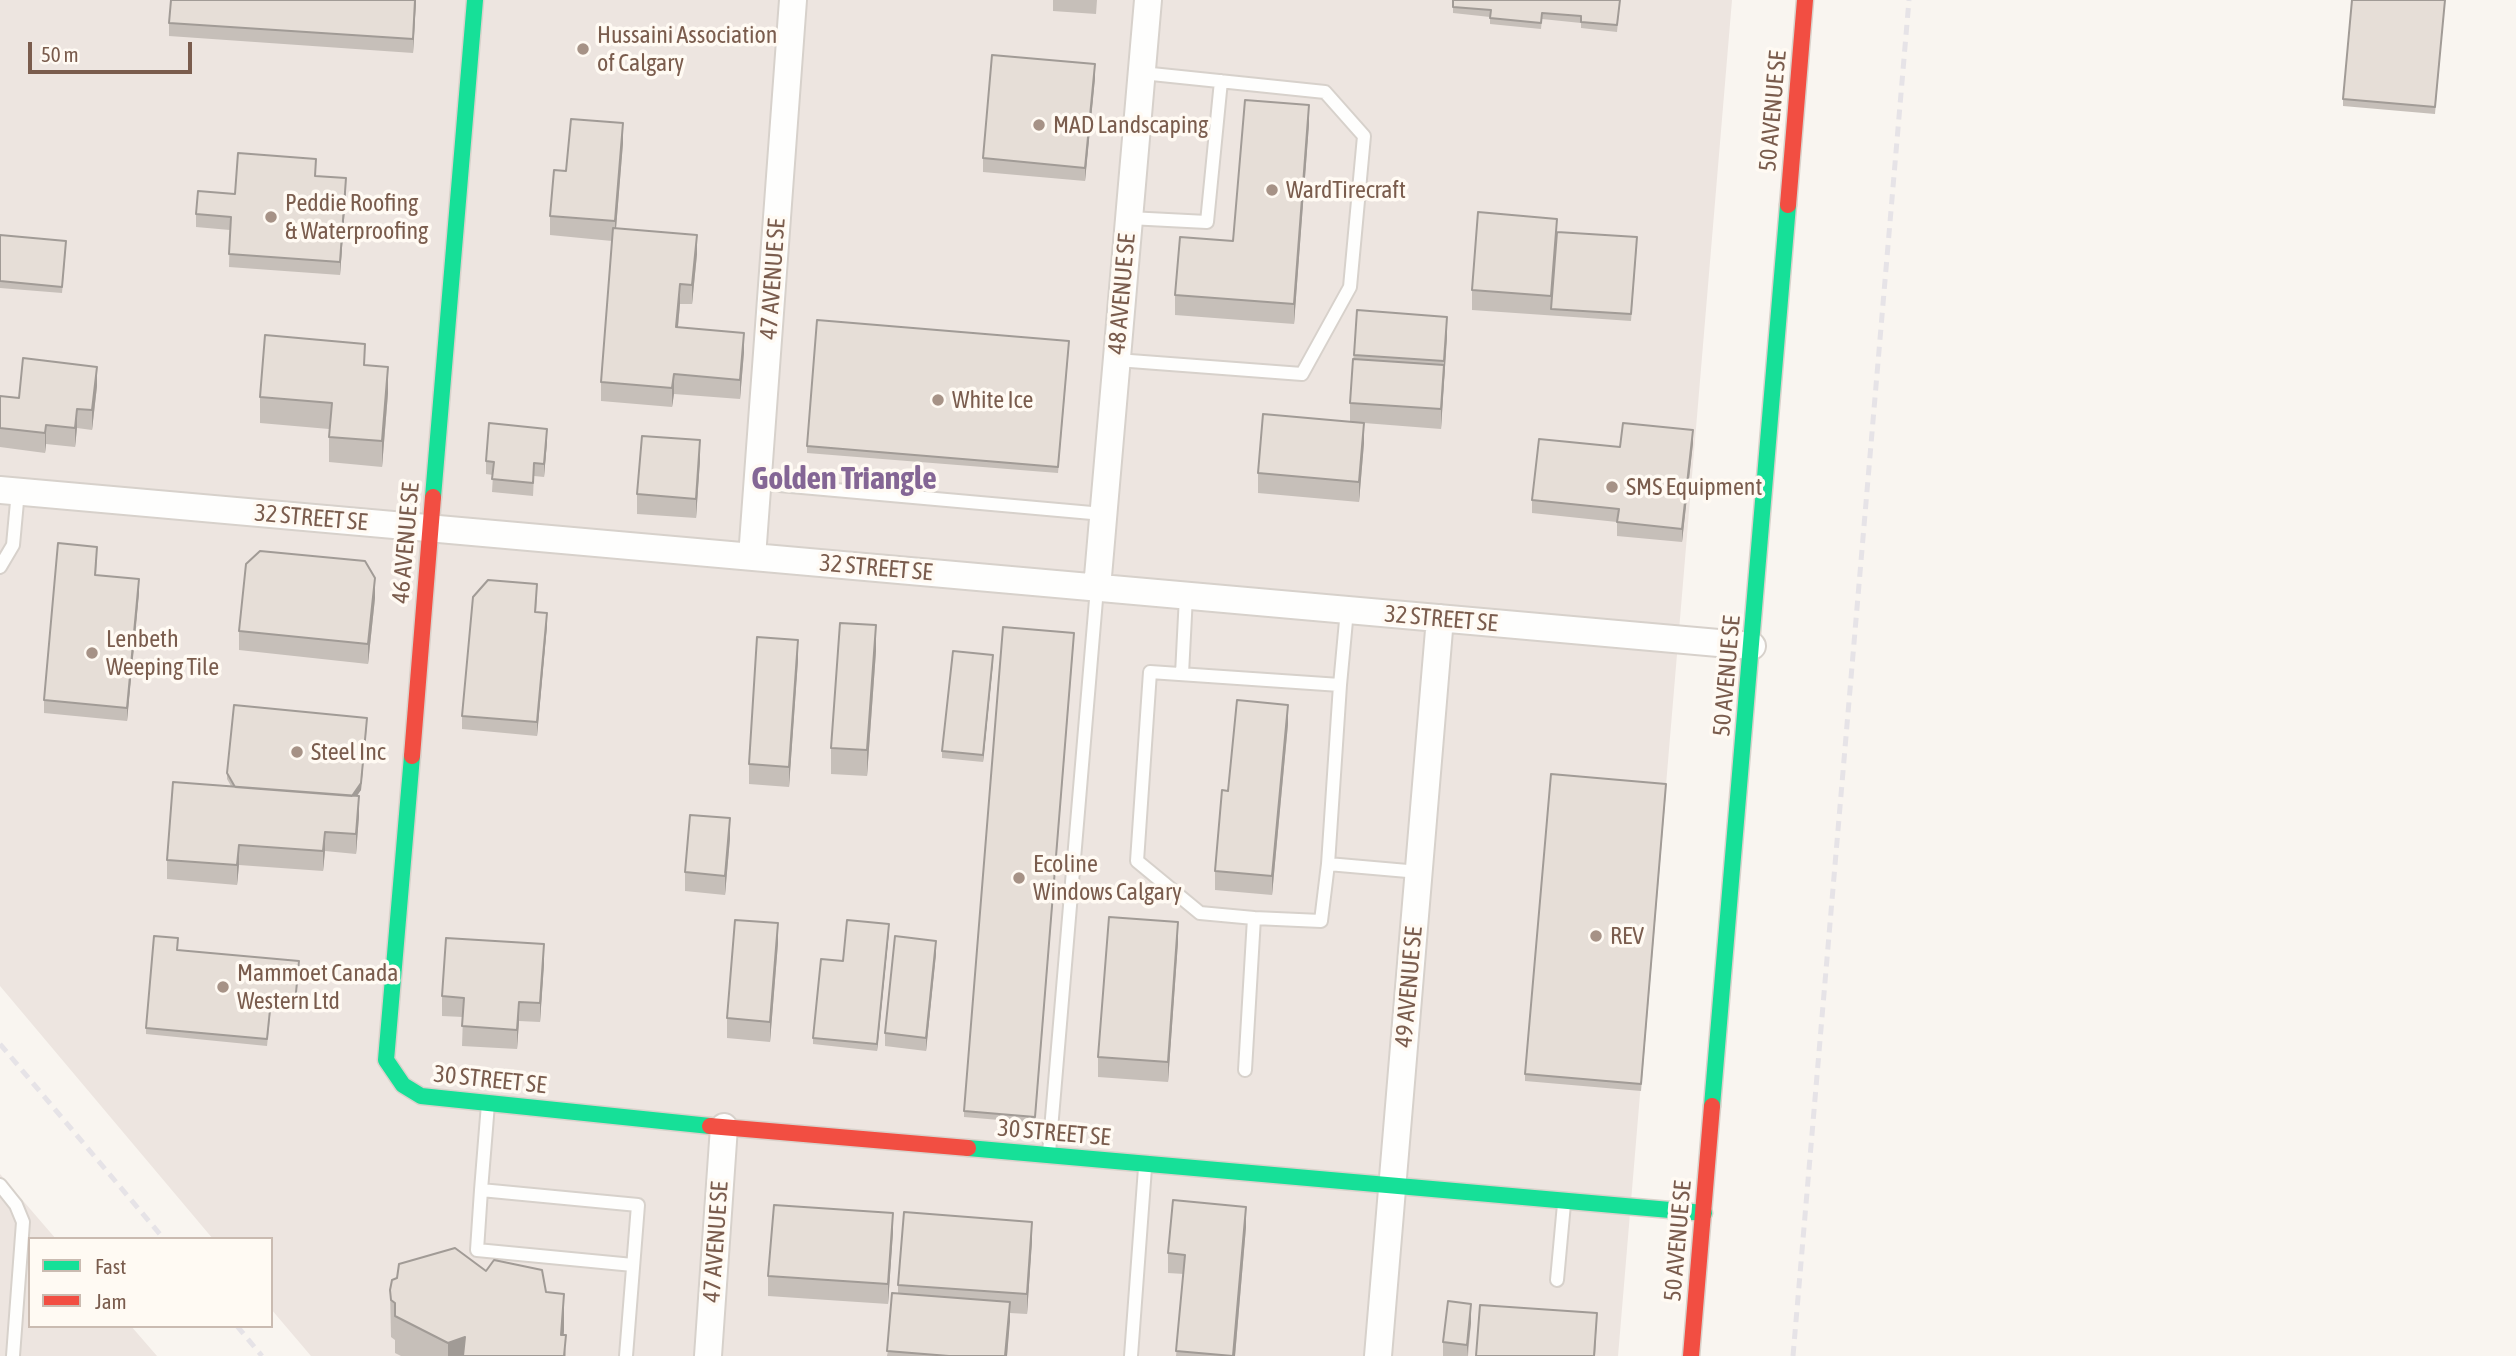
<!DOCTYPE html>
<html>
<head>
<meta charset="utf-8">
<style>
	body { margin:0 }
	#map { position:relative; width:2516px; height:1356px; overflow:hidden; background:#f9f5f0; font-family:"Asap Condensed",sans-serif }
	canvas { display:block }
	.legend { position:absolute; left:28px; top:1237px; width:245px; height:91px; box-sizing:border-box; background:#fffaf3; border:2px solid #cabbb1; margin:0; padding:9px 12px; list-style:none; font-size:21px; color:#7a5c4d }
	.legend li { display:flex; align-items:center; gap:14px; height:35px }
	.legend b { width:35px; border:2px solid #cabbb1 }
	.scale { position:absolute; left:28px; top:42px; width:164px; height:32px; box-sizing:border-box; border:4px solid #7a5c4d; border-top:0; padding-left:9px; font-size:21px; line-height:24px; white-space:nowrap; color:#7a5c4d; -webkit-text-stroke:5px #fffaf3; paint-order:stroke }
</style>
</head>
<body>
<div id="map">
<canvas width="2516" height="1356"></canvas>
<ul class="legend">
<li><b style="height:9px;background:#16e098"></b>Fast</li>
<li><b style="height:9px;background:#f24e42"></b>Jam</li>
</ul>
<div class="scale">50 m</div>
</div>
<script>
const g = document.querySelector('canvas').getContext('2d');
g.lineJoin = 'round';
function fill(path, color) {
  g.fillStyle = color;
  g.fill(path, 'evenodd');
}
function stroke(path, color, width, dash) {
  g.strokeStyle = color;
  g.lineWidth = width;
  g.lineCap = dash ? 'butt' : 'round';
  g.setLineDash(dash || []);
  g.stroke(path);
}
function drawText(font, color, halo, rows, align = 'center') {
  g.font = font + ' "Asap Condensed",sans-serif';
  g.lineWidth = 7;
  g.setLineDash([]);
  g.textBaseline = 'middle';
  g.strokeStyle = halo;
  g.fillStyle = color;
  for (const [text, x, y, turn = 0] of rows) {
    g.save();
    g.translate(x, y);
    g.rotate((+turn || 0) * Math.PI / 180);
    g.textAlign = isNaN(turn) ? turn : align;
    if (halo) g.strokeText(text, 0, 0);
    g.fillText(text, 0, 0);
    g.restore();
  }
}
fill(new Path2D(`
	M0,0H1732L1618,1356H311L271,1309V1239H213L0,986Z
	M0,1174L56,1239H30V1326H131L157,1356H0Z`), '#ede5e0');
const lane = new Path2D(`
	M1129,218L1207,222L1221,81
	M1117,360L1302,374L1350,287L1364,136L1325,92L1142,73
	M757,483L1103,514
	M0,567L13,545L18,491
	M1182,674L1186,596
	M1340,685L1347,610
	M1254,918L1321,921L1328,864
	M1245,1070L1254,918L1200,913L1137,861L1150,672L1340,685L1328,864L1419,872
	M488,1104L481,1190L638,1205L626,1356
	M1049,1153L1097,588
	M0,1185L16,1205L23,1222L13,1356
	M481,1190L477,1250L633,1265
	M1557,1280L1564,1204
	M1131,1356L1145,1168`);
const street = new Path2D(`
	M0,490L1752,646
	M752,557L793,0
	M1097,588L1148,0
	M708,1356L724,1127
	M1378,1356L1440,618`);
const fast = new Path2D(`
	M433,497L475,0
	M412,756L386,1060L403,1085L421,1096L710,1126
	M1712,1106L1788,205
	M968,1148L1704,1213`);
const jam = new Path2D(`
	M1788,205L1805,0
	M412,756L433,497
	M710,1126L968,1148
	M1691,1356L1712,1106`);
stroke(lane, '#d7d1cb', 16);
stroke(street, '#d7d1cb', 30);
stroke(fast, '#d9d2cb', 19);
stroke(jam, '#d9d2cb', 19);
stroke(lane, '#fefefd', 12);
stroke(street, '#fefefd', 26);
stroke(fast, '#16e098', 16);
stroke(jam, '#f24e42', 16);
stroke(new Path2D(`
	M0,1044L164,1239
	M237,1326L262,1356
	M1793,1356L1909,0`), '#e6e3e7', 5, [10, 7]);
fill(new Path2D(`
	M416,0L413,53L169,36V23Z
	M1053,0H1097L1096,14L1053,11Z
	M1453,0H1620L1617,32L1581,28V23L1542,19L1541,29L1490,24V17L1453,13Z
	M2445,0L2435,114L2343,106V99Z
	M1095,78L1085,181L983,172V158Z
	M1309,124L1294,324L1175,315V295L1233,241Z
	M623,143L616,228L697,254L692,304H680L678,327L744,352L740,399L674,394L672,407L601,401V382L612,241L550,235V216L566,171Z
	M316,176L346,192L340,275L229,267L230,230L196,227V214L235,194Z
	M1557,232L1637,244L1631,321L1472,310V290Z
	M0,235L66,248L62,293L0,288Z
	M1357,310L1447,336L1441,429L1364,423V443L1359,502L1258,493V473L1350,422V403Z
	M1069,347L1058,473L807,453V446Z
	M365,365L388,393L382,467L329,462V429L260,423V397Z
	M97,386L92,430L77,428L75,447L46,444L45,453L0,447V396L19,398Z
	M547,442L544,477L534,476L533,496L492,492L493,475L486,474V461Z
	M1693,443L1682,542L1617,536V522L1532,513V500L1620,447Z
	M700,460L696,518L637,514V494Z
	M97,560L96,575L139,593L127,721L44,713V700Z
	M375,598L368,664L239,650V631Z
	M537,598L536,612L547,626L537,736L462,729V716Z
	M1074,639L1035,1123L964,1117V1111Z
	M876,651L867,776L831,774V748Z
	M798,660L789,787L749,784V764Z
	M993,662L983,762L942,758V751Z
	M1288,724L1272,895L1215,890V871L1228,791Z
	M367,725L361,790L356,796L359,816L356,854L325,851L323,871L239,865L237,885L167,879V860L231,786L227,779V773Z
	M1666,791L1641,1091L1525,1081V1074Z
	M730,838L725,895L685,891V872Z
	M889,931L877,1051L813,1044V1038L843,961Z
	M1178,942L1168,1082L1098,1077V1057Z
	M778,943L770,1042L727,1038V1018Z
	M936,954L926,1051L885,1046V1033Z
	M544,964L540,1022L519,1021L517,1049L462,1046L463,1017L442,1016V996Z
	M299,967L295,1009L271,1007L267,1046L146,1034V1028Z
	M1246,1227L1235,1356H1176L1184,1274L1168,1273V1253Z
	M893,1232L888,1304L768,1296V1276Z
	M1032,1241L1027,1314L1010,1313L1007,1356H887L898,1293V1285Z
	M486,1271L546,1292L564,1335L566,1356H401L395,1353V1340L391,1337L390,1290Z
	M1471,1323L1468,1356H1443V1342Z`), '#c6bfb9');
fill(new Path2D(`
	M415,0H416L413,53V39Z
	M1095,64V78L1085,181V168Z
	M1309,105V124L1294,324V304Z
	M623,123V143L615,241V221Z
	M346,178V192L340,275V262Z
	M697,235V254L692,304V285Z
	M680,284V304L676,347V327Z
	M1447,317V336L1441,429V409Z
	M744,333V352L740,399V380Z
	M97,367V386L92,430V410Z
	M388,367V393L382,467V441Z
	M674,374V394L672,407V388Z
	M77,409V428L75,447V428Z
	M1364,423V443L1359,502V482Z
	M46,425V444L45,453V433Z
	M547,429V442L544,477V464Z
	M1693,430V443L1682,542V529Z
	M700,440V460L696,518V499Z
	M375,578V598L368,664V644Z
	M139,579V593L127,721V708Z
	M547,613V626L537,736V722Z
	M876,625V651L867,776V750Z
	M798,640V660L789,787V767Z
	M993,655V662L983,762V755Z
	M1288,705V724L1272,895V876Z
	M367,718L361,790L350,806Z
	M359,796V816L356,854V834Z
	M730,818V838L725,895V876Z
	M325,832V851L323,871V851Z
	M239,845V865L237,885V865Z
	M1178,922V942L1168,1082V1062Z
	M778,923V943L770,1042V1022Z
	M889,924V931L877,1051V1044Z
	M936,941V954L926,1051V1038Z
	M544,944V964L540,1022V1003Z
	M519,1002V1021L517,1049V1030Z
	M1246,1207V1227L1235,1356H1233Z
	M893,1213V1232L888,1304V1284Z
	M1032,1222V1241L1027,1314V1294Z
	M564,1294V1331L562,1356L561,1335Z
	M1010,1302V1321L1007,1356H1005Z
	M1471,1304V1323L1467,1356V1345Z
	M1597,1313L1595,1356H1594Z
	M465,1337V1356H448V1343Z`), '#a19b96');
const building = new Path2D(`
	M171,0H415L413,39L169,23Z
	M1453,0H1620L1617,25L1581,22V16L1542,13L1541,23L1490,18L1491,10L1453,7Z
	M2352,0H2445L2435,107L2343,99Z
	M992,55L1095,64L1085,168L983,158Z
	M1245,100L1309,105L1294,304L1175,295L1180,237L1233,241Z
	M571,119L623,123L615,221L550,216L554,170L566,171Z
	M238,153L316,159L315,176L346,178L340,262L229,254L231,217L196,214L198,191L235,194Z
	M1478,212L1557,219L1551,296L1472,290Z
	M613,228L697,235L692,285L680,284L676,327L744,333L740,380L674,374L672,388L601,382Z
	M1557,232L1637,237L1631,314L1551,309Z
	M0,235L66,241L62,287L0,281Z
	M1357,310L1447,317L1444,361L1354,355Z
	M817,320L1069,341L1058,467L807,446Z
	M265,335L365,344L364,365L388,367L382,441L329,437L332,403L260,397Z
	M23,358L97,367L92,410L77,409L75,428L46,425L45,433L0,428V396L19,398Z
	M1353,359L1444,365L1441,409L1350,403Z
	M1263,414L1364,423L1359,482L1258,473Z
	M489,423L547,429L544,464L534,463L533,483L492,479L494,462L486,461Z
	M1623,423L1693,430L1682,529L1617,522L1619,509L1532,500L1539,439L1620,447Z
	M642,436L700,440L696,499L637,494Z
	M58,543L97,547L95,575L139,579L127,708L44,700Z
	M260,551L365,561L375,578L368,644L239,631L246,564Z
	M488,580L537,584L535,612L547,613L537,722L462,716L473,597Z
	M840,623L876,625L867,750L831,748Z
	M1003,627L1074,633L1035,1117L964,1111Z
	M757,637L798,640L789,767L749,764Z
	M953,651L993,655L983,755L942,751Z
	M1237,700L1288,705L1272,876L1215,871L1222,790L1228,791Z
	M234,705L367,718L361,783L352,796L235,787L227,773Z
	M1551,774L1666,784L1641,1084L1525,1074Z
	M173,782L359,796L356,834L325,832L323,851L239,845L237,865L167,860Z
	M690,815L730,818L725,876L685,872Z
	M1109,917L1178,922L1168,1062L1098,1057Z
	M735,920L778,923L770,1022L727,1018Z
	M847,920L889,924L877,1044L813,1038L821,959L843,961Z
	M154,936L178,938L177,950L299,961L295,1003L271,1000L267,1039L146,1028Z
	M895,936L936,941L926,1038L885,1033Z
	M446,938L544,944L540,1003L519,1002L517,1030L462,1026L464,998L442,996Z
	M1173,1200L1246,1207L1233,1356L1176,1351L1185,1255L1168,1253Z
	M774,1205L893,1213L888,1284L768,1276Z
	M904,1212L1032,1222L1027,1294L898,1285Z
	M455,1248L486,1271L494,1260L542,1270L546,1292L564,1294L561,1335H566L564,1356H463L465,1337L448,1343L395,1316V1303L391,1300L390,1290L392,1280L397,1278L399,1264Z
	M892,1293L1010,1302L1005,1356H949L887,1351Z
	M1448,1301L1471,1304L1467,1345L1443,1342Z
	M1480,1305L1597,1313L1594,1356H1476Z`);
fill(building, '#e6ded7');
stroke(building, '#a19b96', 2);
for (const [x, y, r, color] of [
	[583,49,7,"#a69286"],
	[1039,125,7,"#a69286"],
	[1272,190,7,"#a69286"],
	[271,217,7,"#a69286"],
	[938,400,7,"#a69286"],
	[1612,487,7,"#a69286"],
	[92,653,7,"#a69286"],
	[297,752,7,"#a69286"],
	[1019,878,7,"#a69286"],
	[1596,936,7,"#a69286"],
	[223,987,7,"#a69286"]
]) {
  const dot = new Path2D();
  dot.arc(x, y, r, 0, 2 * Math.PI);
  g.fillStyle = color;
  g.fill(dot);
  stroke(dot, '#fffaf3', 2.5);
}
drawText('24px', '#7a5c4d', '#fffaf3', [
	["Hussaini Association",597,35],
	["of Calgary",597,63],
	["MAD Landscaping",1053,125],
	["WardTirecraft",1286,190],
	["Peddie Roofing",285,203],
	["& Waterproofing",285,231],
	["White Ice",952,400],
	["SMS Equipment",1626,487],
	["Lenbeth",106,639],
	["Weeping Tile",106,667],
	["Steel Inc",311,752],
	["Ecoline",1033,864],
	["Windows Calgary",1033,892],
	["REV",1610,936],
	["Mammoet Canada",237,973],
	["Western Ltd",237,1001]
], 'left');
drawText('24px', '#7a5c4d', '#fffaf3', [
	["50 AVENUE SE",1773,111,-85],
	["47 AVENUE SE",773,279,-86],
	["48 AVENUE SE",1122,294,-85],
	["32 STREET SE",311,518,5],
	["46 AVENUE SE",406,543,-85],
	["32 STREET SE",876,568,5],
	["32 STREET SE",1441,619,5],
	["50 AVENUE SE",1727,676,-85],
	["49 AVENUE SE",1409,987,-85],
	["30 STREET SE",490,1080,6],
	["30 STREET SE",1054,1133,5],
	["50 AVENUE SE",1678,1241,-85],
	["47 AVENUE SE",716,1242,-86]
]);
drawText('bold 32px', '#846695', '#fffaf3', [
	["Golden Triangle",844,479]
]);
</script>
</body>
</html>
